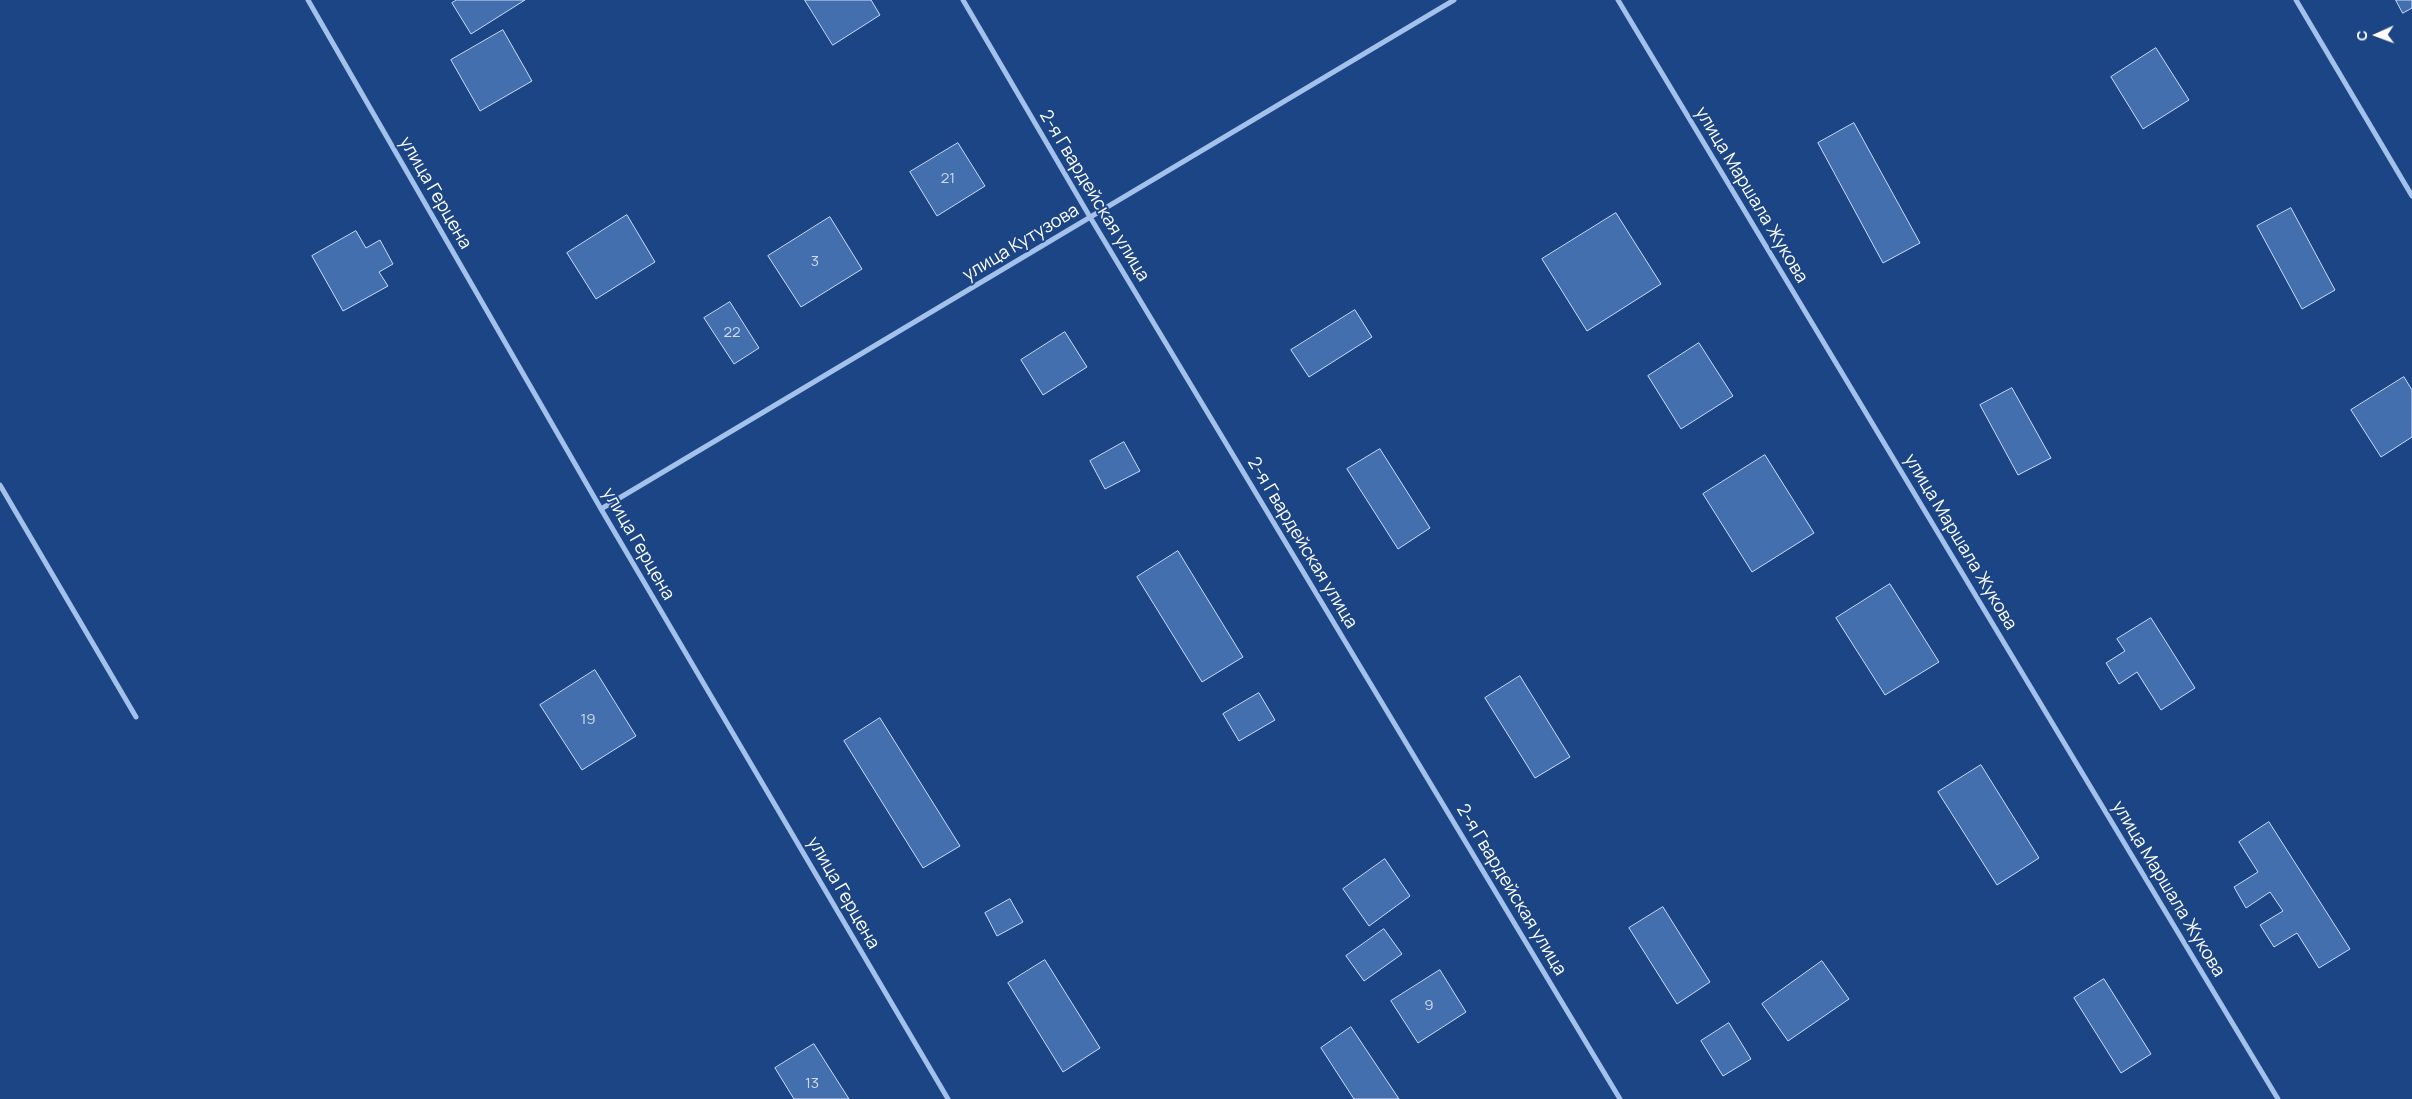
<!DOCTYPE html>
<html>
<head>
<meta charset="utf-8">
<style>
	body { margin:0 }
	#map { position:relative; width:2412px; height:1099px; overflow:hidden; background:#1c4586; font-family:Manrope,sans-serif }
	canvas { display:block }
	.north { position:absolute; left:2352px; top:10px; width:50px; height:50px; -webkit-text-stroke:4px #1c4586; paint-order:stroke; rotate:268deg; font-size:14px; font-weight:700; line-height:20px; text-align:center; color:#fff }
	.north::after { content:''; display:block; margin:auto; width:18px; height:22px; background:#fff; clip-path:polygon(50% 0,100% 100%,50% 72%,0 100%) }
</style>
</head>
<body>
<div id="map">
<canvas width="2412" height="1099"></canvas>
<div class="north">С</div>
</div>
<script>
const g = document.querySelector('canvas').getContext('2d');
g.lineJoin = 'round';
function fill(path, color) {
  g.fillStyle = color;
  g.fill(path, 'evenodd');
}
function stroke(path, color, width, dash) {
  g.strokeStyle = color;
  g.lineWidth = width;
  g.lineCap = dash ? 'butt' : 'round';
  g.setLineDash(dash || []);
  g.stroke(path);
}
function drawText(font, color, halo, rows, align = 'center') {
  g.font = font + ' Manrope,sans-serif';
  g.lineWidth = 4;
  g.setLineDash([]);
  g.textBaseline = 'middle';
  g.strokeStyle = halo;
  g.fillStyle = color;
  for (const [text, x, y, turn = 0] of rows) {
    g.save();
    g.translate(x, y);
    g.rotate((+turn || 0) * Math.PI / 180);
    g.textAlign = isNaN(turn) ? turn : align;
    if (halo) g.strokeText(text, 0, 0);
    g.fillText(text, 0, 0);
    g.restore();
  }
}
const building = new Path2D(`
	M457,0H525L471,34L452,3Z
	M805,0H871L880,15L833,45Z
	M2396,0H2412V8L2403,13Z
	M503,30L532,81L480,111L451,60Z
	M2156,48L2189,100L2143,129L2111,77Z
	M1854,123L1920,243L1883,263L1818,143Z
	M958,143L985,186L937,216L910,172Z
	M2291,208L2335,290L2302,309L2257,226Z
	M1616,213L1661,284L1587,331L1542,259Z
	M627,215L655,262L596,299L567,253Z
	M830,217L862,269L801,307L768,256Z
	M356,231L366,248L380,240L393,264L379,272L388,286L343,311L312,256Z
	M730,302L759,348L734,364L704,318Z
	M1355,310L1372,337L1309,377L1291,350Z
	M1065,332L1087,367L1043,395L1021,360Z
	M1699,343L1733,396L1681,429L1648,376Z
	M2404,377L2412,390V437L2381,457L2351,410Z
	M2012,388L2051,458L2018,475L1980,405Z
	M1124,442L1140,471L1105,489L1090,461Z
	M1380,449L1430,528L1398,549L1347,469Z
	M1765,455L1814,533L1752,572L1703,494Z
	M1178,551L1243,657L1202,682L1137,577Z
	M1890,584L1939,662L1885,695L1836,618Z
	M2151,618L2195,688L2161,710L2137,672L2119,684L2106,663L2125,651L2117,639Z
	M595,670L636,736L582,770L540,705Z
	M1520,676L1570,757L1535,778L1485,698Z
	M1259,693L1275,720L1239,741L1223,714Z
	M880,718L960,846L923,868L844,741Z
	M1981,765L2039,858L1997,885L1938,792Z
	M2269,822L2350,949L2319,968L2297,933L2274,947L2260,925L2283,911L2270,892L2246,908L2234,887L2258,872L2239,842Z
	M1385,859L1410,896L1369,926L1343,889Z
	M1010,899L1023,922L997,936L985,913Z
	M1663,907L1710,982L1677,1004L1629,928Z
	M1384,929L1402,954L1364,981L1346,956Z
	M1045,960L1100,1048L1063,1072L1008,983Z
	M1822,961L1849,999L1788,1041L1762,1004Z
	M1440,970L1466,1012L1418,1043L1391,1001Z
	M2104,979L2151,1054L2121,1073L2074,998Z
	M1729,1023L1751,1059L1723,1076L1701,1041Z
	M1351,1027L1399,1099H1354L1321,1048Z
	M814,1044L849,1099H794L775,1068Z`);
fill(building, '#446faf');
stroke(building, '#c9dcf8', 1);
stroke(new Path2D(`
	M308,0L601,509L948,1099
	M963,0L1090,217L1620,1099
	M1618,0L2278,1099
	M2296,0L2412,196
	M0,485L136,717
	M601,509L1454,0`), '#a4c1eb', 5);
drawText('15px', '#d0dbeb', null, [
	["21",948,179],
	["3",815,262],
	["22",732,333],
	["19",588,720],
	["9",1429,1006],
	["13",812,1084]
]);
drawText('18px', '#fff', '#1c4586', [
	["улица Герцена",435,193,60],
	["улица Маршала Жукова",1751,195,59],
	["2-я Гвардейская улица",1094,196,59],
	["улица Кутузова",1021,243,-31],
	["улица Маршала Жукова",1960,542,59],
	["2-я Гвардейская улица",1302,543,59],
	["улица Герцена",638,544,60],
	["улица Маршала Жукова",2168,889,59],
	["2-я Гвардейская улица",1511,890,59],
	["улица Герцена",843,893,60]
]);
</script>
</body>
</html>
